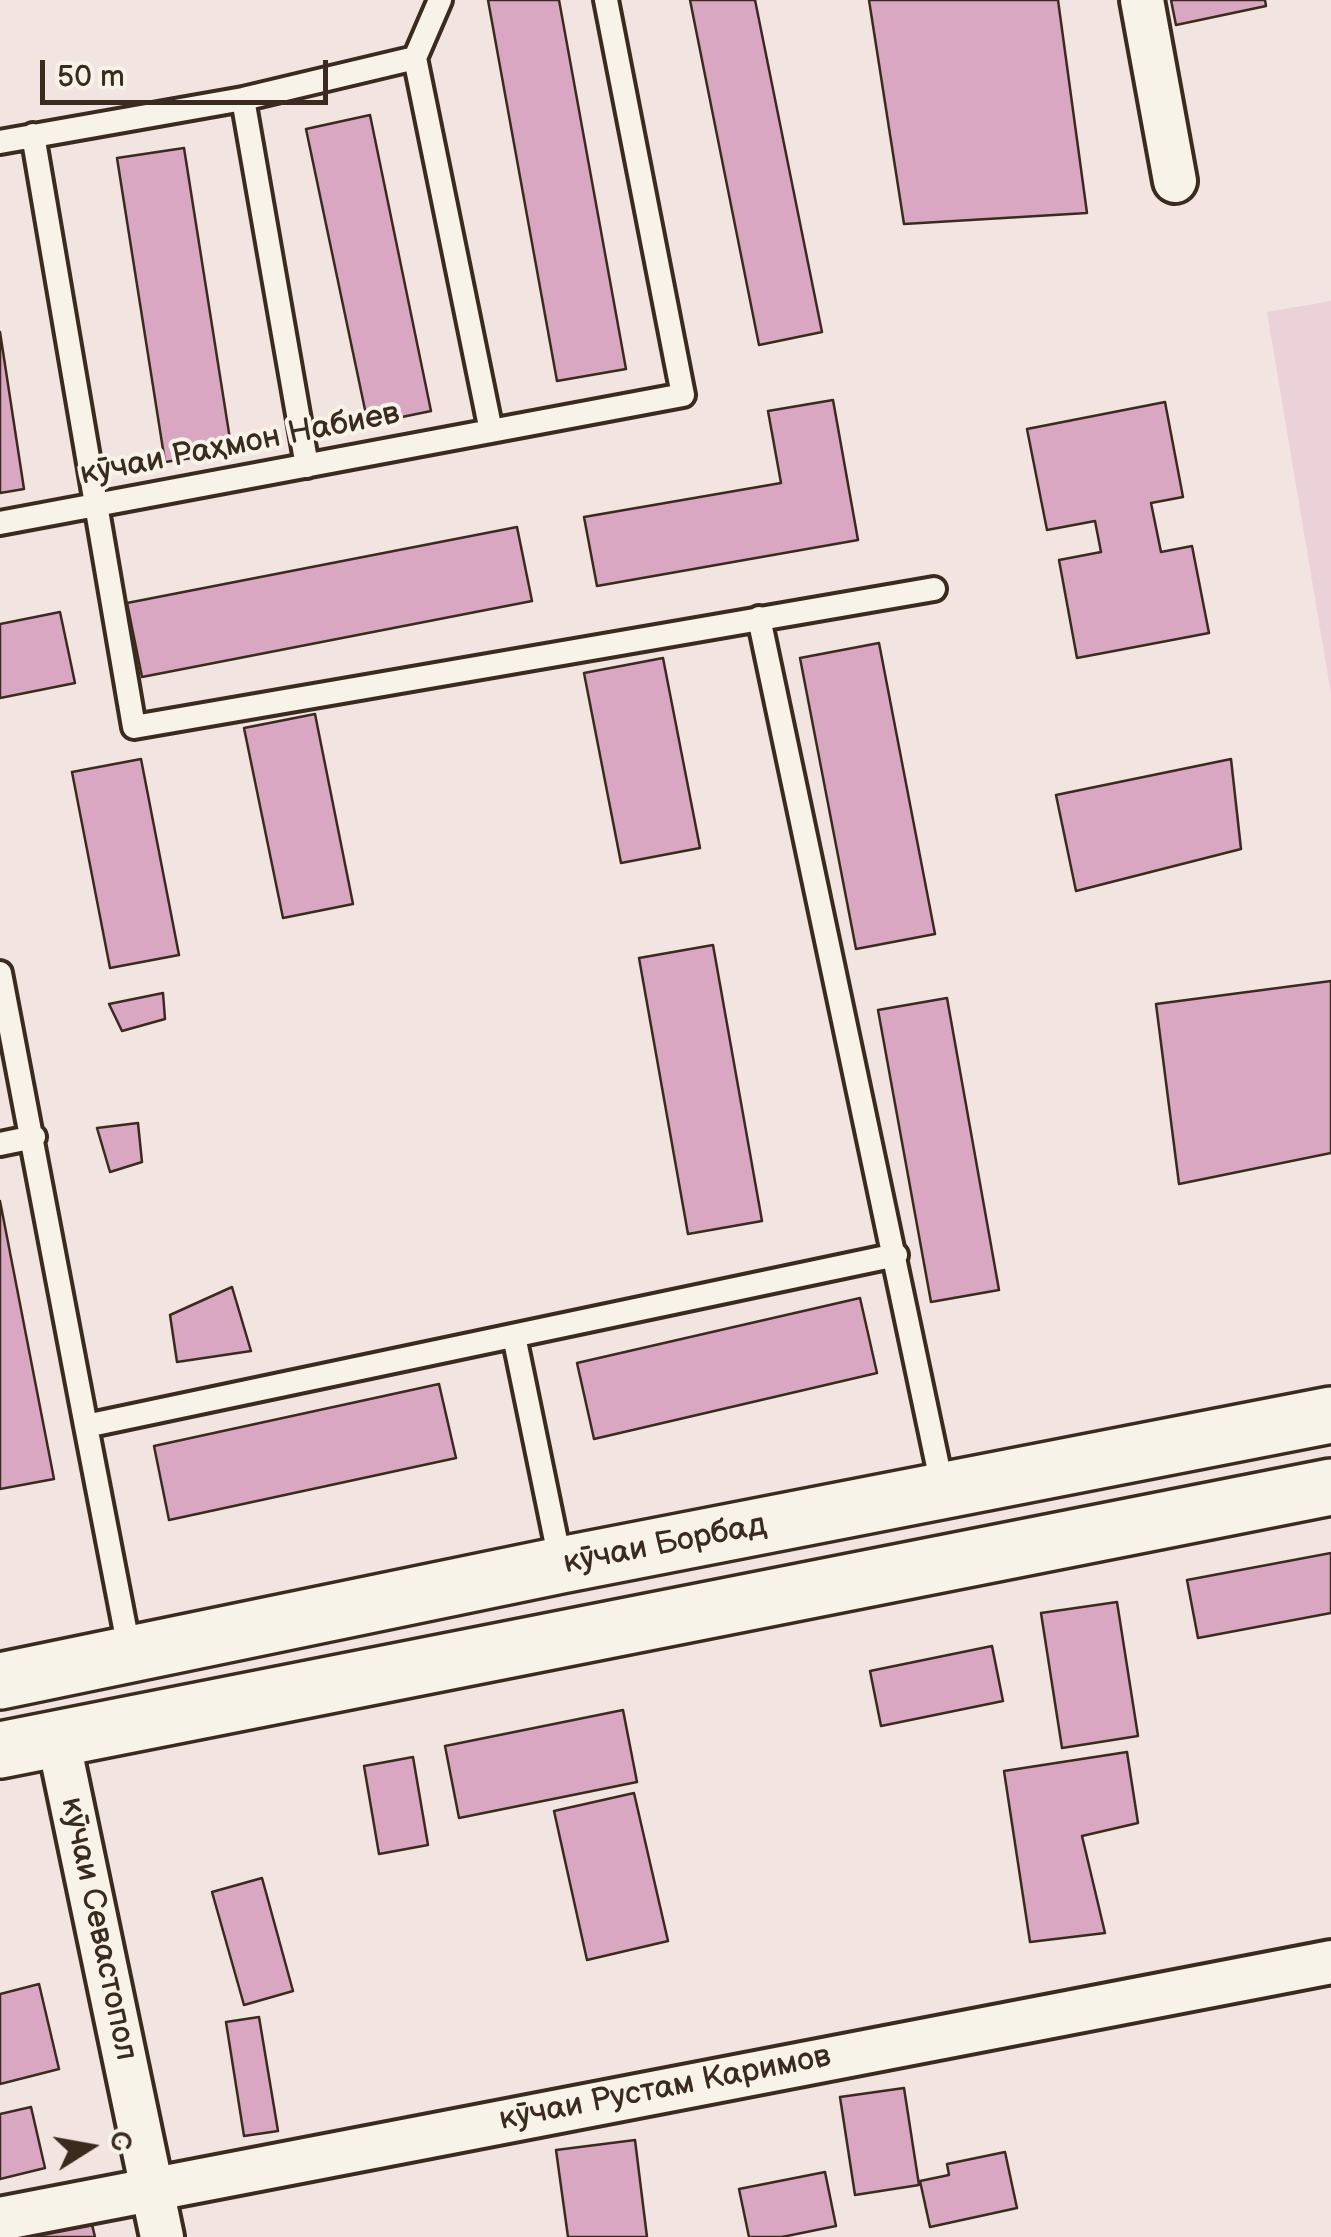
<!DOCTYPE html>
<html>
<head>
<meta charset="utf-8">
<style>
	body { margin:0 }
	#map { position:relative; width:1331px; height:2237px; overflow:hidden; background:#f1e4e1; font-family:"Balsamiq Sans",sans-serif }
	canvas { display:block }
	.north { position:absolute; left:40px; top:2097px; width:100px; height:100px; -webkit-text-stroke:8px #f7f3e8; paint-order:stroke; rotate:79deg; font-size:28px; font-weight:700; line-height:40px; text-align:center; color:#3b2a1e }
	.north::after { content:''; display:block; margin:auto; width:35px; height:45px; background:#3b2a1e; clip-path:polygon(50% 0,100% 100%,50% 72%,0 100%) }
	.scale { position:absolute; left:40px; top:60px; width:288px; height:45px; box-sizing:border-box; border:5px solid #3b2a1e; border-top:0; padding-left:12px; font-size:30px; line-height:35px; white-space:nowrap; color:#3b2a1e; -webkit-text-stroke:8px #f7f3e8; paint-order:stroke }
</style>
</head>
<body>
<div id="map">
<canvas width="1331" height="2237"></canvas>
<div class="north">С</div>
<div class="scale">50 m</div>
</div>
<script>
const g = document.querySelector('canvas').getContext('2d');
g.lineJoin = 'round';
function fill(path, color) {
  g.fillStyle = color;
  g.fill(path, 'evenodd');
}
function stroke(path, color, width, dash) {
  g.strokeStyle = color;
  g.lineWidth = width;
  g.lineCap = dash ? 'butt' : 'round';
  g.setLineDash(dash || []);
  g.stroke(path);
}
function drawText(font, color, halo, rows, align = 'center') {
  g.font = font + ' "Balsamiq Sans",sans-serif';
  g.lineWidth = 8;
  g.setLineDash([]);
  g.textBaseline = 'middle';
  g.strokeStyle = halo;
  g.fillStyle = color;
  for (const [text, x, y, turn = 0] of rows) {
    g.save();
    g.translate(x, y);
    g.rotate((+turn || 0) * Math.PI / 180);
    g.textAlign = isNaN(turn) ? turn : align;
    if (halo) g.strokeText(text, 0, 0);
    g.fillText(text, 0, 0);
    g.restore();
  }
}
fill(new Path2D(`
	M1331,301V694L1267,312Z`), '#ead2d8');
const building = new Path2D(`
	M488,0H559L626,369L557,381Z
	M690,0H755L822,332L759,345Z
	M869,0H1058L1087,213L904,224Z
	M1171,0H1265L1266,6L1176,25Z
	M370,115L431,411L368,424L306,129Z
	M184,148L232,452L165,462L117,158Z
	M0,332L24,489L0,493Z
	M833,400L858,540L597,586L584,517L781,483L768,411Z
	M1165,402L1183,497L1151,503L1161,552L1192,546L1209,633L1077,658L1059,560L1101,552L1095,521L1047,530L1027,429Z
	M517,527L532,601L142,677L127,603Z
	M60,612L75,683L0,698V624Z
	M879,643L935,934L856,949L800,658Z
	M663,658L700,848L621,863L584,673Z
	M315,714L353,904L283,918L244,728Z
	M141,759L179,955L110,968L72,772Z
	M1231,759L1241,849L1076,891L1056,795Z
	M713,945L762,1221L688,1234L639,958Z
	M1331,981V1153L1179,1184L1156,1004Z
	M163,993L165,1019L122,1031L109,1004Z
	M947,998L999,1290L931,1302L878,1010Z
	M138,1123L142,1162L110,1172L97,1128Z
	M0,1201L54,1479L0,1489Z
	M232,1287L251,1351L177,1362L170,1315Z
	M860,1298L877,1373L594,1439L577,1363Z
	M439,1384L456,1458L169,1520L154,1446Z
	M1331,1553V1613L1198,1638L1187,1580Z
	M1117,1602L1138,1736L1062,1748L1041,1613Z
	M992,1646L1003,1701L881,1726L870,1671Z
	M623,1710L637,1782L459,1818L445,1746Z
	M1127,1752L1138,1823L1082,1836L1105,1933L1030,1942L1004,1771Z
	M413,1757L428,1845L379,1854L364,1766Z
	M634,1793L668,1941L587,1960L554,1811Z
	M262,1878L293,1991L244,2005L212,1892Z
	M39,1984L59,2069L0,2084V1994Z
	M259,2017L278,2131L244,2136L226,2022Z
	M904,2088L919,2185L855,2195L840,2097Z
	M31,2107L45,2168L0,2179V2114Z
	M635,2140L647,2237H568L556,2150Z
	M1005,2152L1017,2208L930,2227L920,2181L949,2175L947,2164Z
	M825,2172L836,2226L782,2237H749L739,2189Z
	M90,2216L95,2237H8Z`);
fill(building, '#daa7c3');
stroke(building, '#3b2a1e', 2.5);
const lane = new Path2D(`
	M440,0L415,58L491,431
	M243,99L307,466
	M33,135L134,727L934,589
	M0,142L243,99L415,58
	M0,523L683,395L606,0
	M759,618L943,1490
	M0,973L86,1426L896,1255
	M0,1144L34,1137
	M514,1336L561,1565
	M86,1426L130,1654`);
const street = new Path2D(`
	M1142,0L1175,181
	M58,1739L162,2237
	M0,2219L1331,1962`);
const secondary = new Path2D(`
	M0,1681L561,1565L1331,1415
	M0,1750L1331,1487`);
stroke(lane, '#3b2a1e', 30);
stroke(street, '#3b2a1e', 50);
stroke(secondary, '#3b2a1e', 62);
stroke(lane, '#f7f3e8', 22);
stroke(street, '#f7f3e8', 42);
stroke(secondary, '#f7f3e8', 55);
drawText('32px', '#3b2a1e', '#f7f3e8', [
	["кӯчаи Раҳмон Набиев",240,445,-11],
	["кӯчаи Борбад",665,1545,-11],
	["кӯчаи Севастопол",98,1929,78],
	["кӯчаи Рустам Каримов",665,2089,-11]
]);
</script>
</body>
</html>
